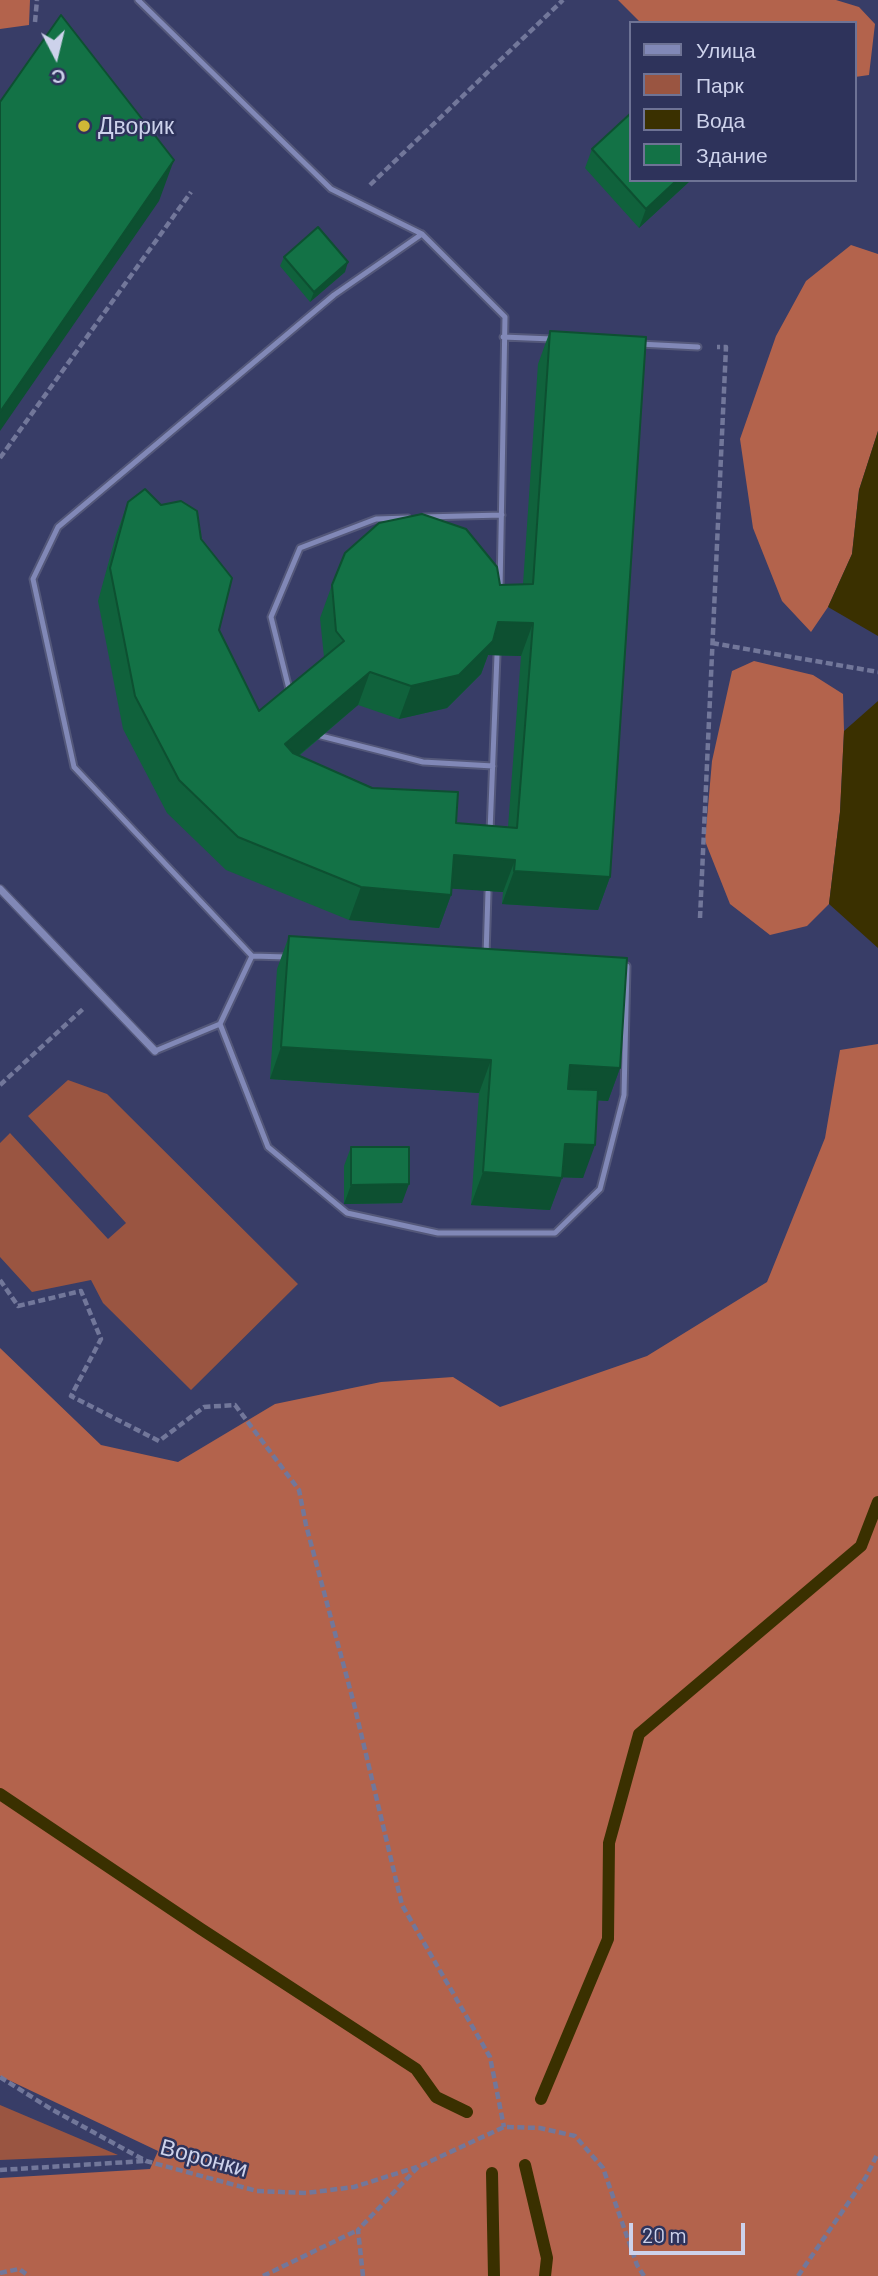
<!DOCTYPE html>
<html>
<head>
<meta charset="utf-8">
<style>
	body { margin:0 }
	#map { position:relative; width:878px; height:2276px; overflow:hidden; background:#383d67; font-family:Barlow,sans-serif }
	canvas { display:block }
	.legend { position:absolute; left:629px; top:21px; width:228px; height:161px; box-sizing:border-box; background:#2e335b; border:2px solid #6e7395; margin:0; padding:9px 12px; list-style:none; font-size:21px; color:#cdd2eb }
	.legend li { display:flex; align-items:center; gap:14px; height:35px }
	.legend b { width:35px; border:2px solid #6e7395 }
	.north { position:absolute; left:21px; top:21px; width:70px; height:70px; -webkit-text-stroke:5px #2e335b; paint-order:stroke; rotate:173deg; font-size:19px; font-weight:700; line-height:28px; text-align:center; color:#cdd2eb }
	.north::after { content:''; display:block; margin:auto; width:24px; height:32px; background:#cdd2eb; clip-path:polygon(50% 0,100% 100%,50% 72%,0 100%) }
	.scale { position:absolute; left:629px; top:2223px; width:116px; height:32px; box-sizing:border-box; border:4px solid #cdd2eb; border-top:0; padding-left:9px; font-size:21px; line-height:24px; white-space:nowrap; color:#cdd2eb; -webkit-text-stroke:5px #2e335b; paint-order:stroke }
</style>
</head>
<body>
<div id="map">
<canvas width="878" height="2276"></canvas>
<ul class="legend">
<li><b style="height:9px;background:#8188b7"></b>Улица</li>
<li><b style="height:19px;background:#9a5541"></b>Парк</li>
<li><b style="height:19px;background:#3a3000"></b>Вода</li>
<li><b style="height:19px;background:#137246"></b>Здание</li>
</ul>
<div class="north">С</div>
<div class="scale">20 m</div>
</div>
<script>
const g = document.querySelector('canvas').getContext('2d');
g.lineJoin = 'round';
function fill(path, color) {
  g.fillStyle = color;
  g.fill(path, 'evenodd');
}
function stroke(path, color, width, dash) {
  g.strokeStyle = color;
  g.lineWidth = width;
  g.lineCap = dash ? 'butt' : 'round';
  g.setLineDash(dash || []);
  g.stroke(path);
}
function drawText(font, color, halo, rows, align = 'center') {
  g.font = font + ' Barlow,sans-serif';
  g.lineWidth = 5;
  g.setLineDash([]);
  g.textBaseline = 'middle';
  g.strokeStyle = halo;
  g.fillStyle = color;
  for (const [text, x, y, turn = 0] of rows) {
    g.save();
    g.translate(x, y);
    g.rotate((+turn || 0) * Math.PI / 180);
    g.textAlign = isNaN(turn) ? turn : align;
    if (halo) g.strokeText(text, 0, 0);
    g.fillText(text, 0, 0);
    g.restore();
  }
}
fill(new Path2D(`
	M68,1080L107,1094L298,1284L191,1390L103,1303L91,1280L32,1292L0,1257V1143L10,1133L108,1239L126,1223L28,1116Z
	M0,2105L118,2155L0,2160Z`), '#9a5541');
fill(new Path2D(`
	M0,0H30L29,25L0,29Z
	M618,0H836L859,7L875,24L869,75L855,77V23H641Z
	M851,245L878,254V431L859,490L852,554L828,607L811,632L782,601L753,528L740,439L776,336L806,281Z
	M754,661L813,675L843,694L844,731L840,812L829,904L807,926L770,935L730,904L705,841L712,761L732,671Z
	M878,1044V2276H0V2178L150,2169L158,2151L0,2076V1348L101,1445L178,1462L275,1404L381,1382L453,1377L500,1407L647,1356L767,1282L825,1138L840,1050Z`), '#b3634c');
fill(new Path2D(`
	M878,431V636L828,607L852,554L859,490Z
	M878,701V948L829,904L840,812L844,731Z`), '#3a3000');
stroke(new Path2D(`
	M0,1794L201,1929L416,2069L436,2097L467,2112
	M541,2099L608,1939L609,1843L639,1734L861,1546L878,1502
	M525,2165L547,2258L545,2276
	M492,2173L494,2276`), '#3a3000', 12);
const lane = new Path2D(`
	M138,0L331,189L422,234
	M503,337L552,339
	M639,344L698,347
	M424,517L502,515
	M290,693L271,617L300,548L376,519L408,518
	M321,736L423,762L493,766
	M490,832L497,655
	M252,956L287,957
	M486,956L488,892
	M220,1024L268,1147L347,1213L438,1233H555L600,1189L624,1095L627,966H623
	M155,1051L220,1024L252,956L74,767L33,579L58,527L334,295L422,234L505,317L500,590`);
const street = new Path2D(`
	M0,889L155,1051`);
stroke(lane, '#54587a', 9);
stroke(street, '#54587a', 10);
stroke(new Path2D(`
	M35,22L37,0
	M370,185L563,0
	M0,458L191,192
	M712,643L878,672
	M700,918L726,347H717
	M0,1085L84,1008
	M0,1280L18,1306L81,1291L101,1339L71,1396L159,1441L204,1407L235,1405L299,1490L306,1525L354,1704L402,1905L490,2057L504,2127
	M0,2077L51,2109L146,2161L257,2191L306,2193L354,2187L417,2167
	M0,2170L145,2161
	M0,2273L19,2269L29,2276
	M263,2276L358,2230
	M363,2276L358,2230L418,2167L504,2127L540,2128L575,2136L603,2168L637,2265L644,2276
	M798,2276L866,2177L878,2153`), '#72779a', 4.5, [7, 3.5]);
stroke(lane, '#8188b7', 5);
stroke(street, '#8188b7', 7);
fill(new Path2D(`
	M592,149L631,180H691L639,228L585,168Z
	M284,257L345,272L310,302L280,266Z
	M550,331L610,877L598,910L502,904L503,892L451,888V895L439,928L349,920L226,870L167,813L123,729L98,601L116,535L128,502L161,505L201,539L219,630L259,711L324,657L320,618L332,585L523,584L538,364ZM488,655L521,656L508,827L456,823L299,756L358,705L399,719L447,708L481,674Z
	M289,936L620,1068L608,1101L597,1100L583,1178L562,1177L550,1210L471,1205L479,1093L270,1079L277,969Z
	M351,1147L402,1203L344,1204V1166Z`), '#10623c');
fill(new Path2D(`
	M174,160L159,201L0,431V412Z
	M677,180H691L639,228L646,209Z
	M348,262L345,272L310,302L314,292Z
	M498,622L533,623L521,656L488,655L481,674L447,708L399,719L411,686Z
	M370,672L358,705L273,777L285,744Z
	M454,855L515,860L503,892L442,888Z
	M514,871L610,877L598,910L502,904Z
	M361,887L451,895L439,928L349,920Z
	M281,1047L491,1060L479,1093L270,1079Z
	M570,1065L620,1068L608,1101L558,1098Z
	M565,1144L595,1145L583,1178L553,1177Z
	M483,1172L562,1178L550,1210L471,1205Z
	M409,1184L402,1203L344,1204L351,1185Z`), '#0d5031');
const building = new Path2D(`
	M61,15L174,160L0,412V102Z
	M631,113V180H677L646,209L592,149Z
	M318,227L348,262L314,292L284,257Z
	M550,331L646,337L610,877L514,871L515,860L454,855L451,895L361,887L238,837L179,780L135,696L110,568L128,502L145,489L161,505L181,501L197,511L201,539L232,578L219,630L259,711L344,641L336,631L332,585L345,553L379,523L422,514L466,529L497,567L500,585L533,584ZM498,622L533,623L517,828L456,823L458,792L372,788L293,753L285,744L370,672L411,686L459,675L493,641Z
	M289,936L627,958L620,1068L570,1065L568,1089L598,1090L595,1145L565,1144L562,1178L483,1172L491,1060L281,1047Z
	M351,1147H409V1184L351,1185Z`);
fill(building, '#137246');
stroke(building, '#0d5031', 2);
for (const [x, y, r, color] of [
	[84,126,7,"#d1b736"]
]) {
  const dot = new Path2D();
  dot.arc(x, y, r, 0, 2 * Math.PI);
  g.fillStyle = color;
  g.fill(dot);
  stroke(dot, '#2e335b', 2.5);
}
drawText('23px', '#cdd2eb', '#2e335b', [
	["Дворик",98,126]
], 'left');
drawText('23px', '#cdd2eb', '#2e335b', [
	["Воронки",204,2158,15]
]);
</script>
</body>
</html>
